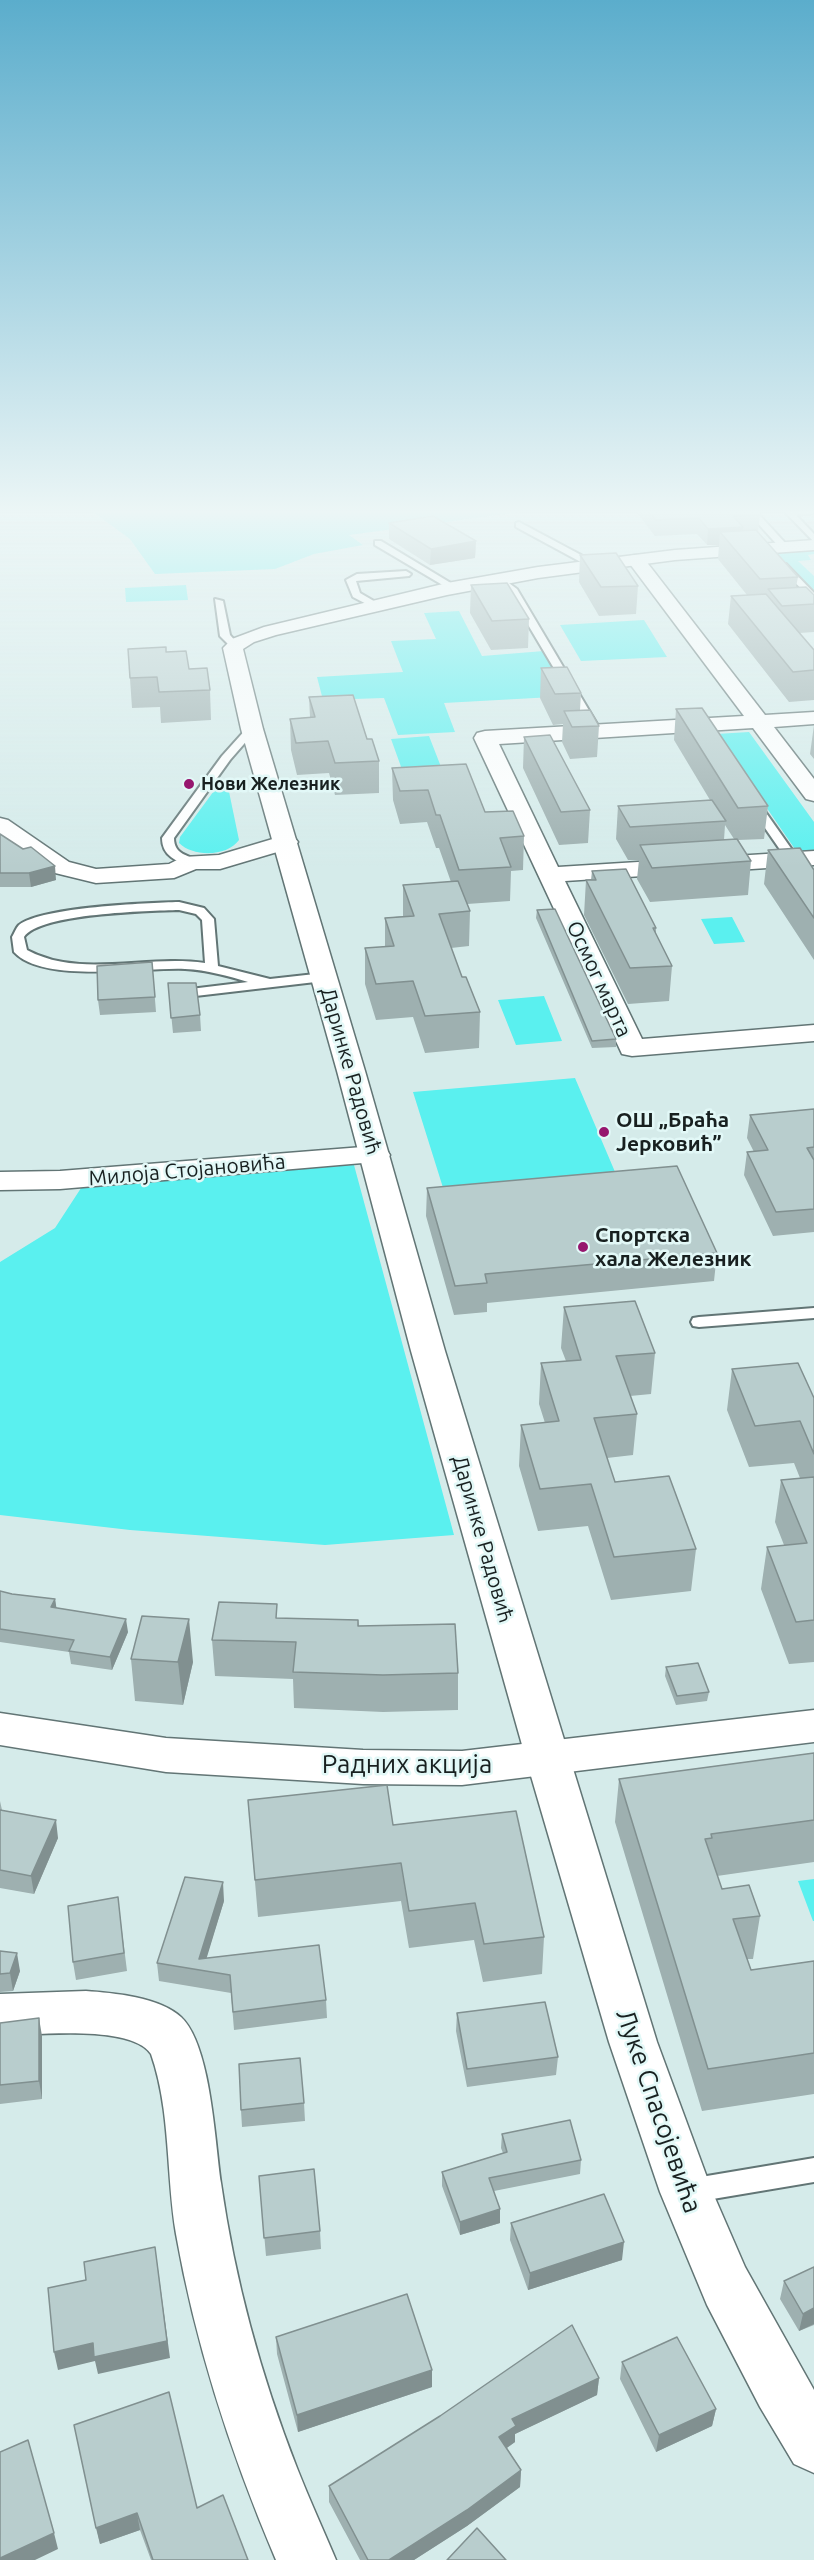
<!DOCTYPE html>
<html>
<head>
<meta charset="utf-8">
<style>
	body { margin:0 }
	canvas { display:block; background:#d5ebea }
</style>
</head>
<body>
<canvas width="814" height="2560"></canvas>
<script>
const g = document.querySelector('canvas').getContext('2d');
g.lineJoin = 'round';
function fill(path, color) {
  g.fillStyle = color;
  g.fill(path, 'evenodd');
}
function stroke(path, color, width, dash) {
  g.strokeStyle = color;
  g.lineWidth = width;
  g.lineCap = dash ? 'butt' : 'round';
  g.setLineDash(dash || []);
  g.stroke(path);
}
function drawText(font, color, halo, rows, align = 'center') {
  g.font = font + ' Ubuntu,sans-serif';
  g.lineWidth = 5;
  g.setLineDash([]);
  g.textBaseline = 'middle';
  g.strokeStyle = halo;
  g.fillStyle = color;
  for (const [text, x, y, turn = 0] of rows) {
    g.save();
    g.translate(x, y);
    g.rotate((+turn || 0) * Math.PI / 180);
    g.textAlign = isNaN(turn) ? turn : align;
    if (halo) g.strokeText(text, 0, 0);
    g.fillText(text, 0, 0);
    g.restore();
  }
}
fill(new Path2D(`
	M89,509H543L349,535L363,545L314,554L275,569L155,574L130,539Z
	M814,547V554L808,555L811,560L798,561L814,576V592L776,553V550Z
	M186,585L188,600L126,602L125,588Z
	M459,611L482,656L544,651L571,696L444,703L455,732L398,735L384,698L323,700L317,677L403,672L391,641L436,639L424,613Z
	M644,620L667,657L581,661L560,625Z
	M749,732L814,822V854L799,855L716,734Z
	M429,736L443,772L404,775L391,739Z
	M222,780L227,782L239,840C227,857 193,857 179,843L180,837Z
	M732,917L745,942L714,944L701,919Z
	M544,996L562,1041L516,1045L498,1000Z
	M575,1078L624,1193L450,1210L413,1092Z
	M354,1165L454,1535L325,1545L130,1530L0,1515V1262L55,1228L83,1185Z
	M814,1879V1921H813L798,1881Z`), '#5af0ef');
const service = new Path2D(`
	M745,509H754L787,545V549H781Z
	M798,509H814V513L796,515L814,534V542L786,513Z
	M519,522L596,563L598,565L590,567L516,527V523Z
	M375,541H381L459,588L451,590L375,545Z
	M780,564H786L814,593V601L780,568Z
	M406,571L411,574L409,576L356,581L360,593L379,604L381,606L376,609L353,597L346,580L357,574Z
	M496,578H502L517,589L600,729L599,731L595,732L590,729L508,591L496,582Z
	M215,599L223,601L230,635L239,645L237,647H231L220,636Z
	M252,726L257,729L230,760L174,838C174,855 188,854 198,862L192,866C177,862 162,856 162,838L222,756L248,727Z
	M753,799L757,800L814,881V894L810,893L747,802Z
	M179,902L204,908L214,919L218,966L270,979L324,973L331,977L324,981L187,997L180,993L182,990L248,982C228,976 207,970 185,969C144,967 43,984 14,952L12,937C14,934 16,928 19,925C42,907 147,903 179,902ZM179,910L196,914L202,920L205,963C147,954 81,979 27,950L24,937C40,913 149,911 179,910Z
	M814,1308V1318L699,1327L693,1326L691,1322L693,1318L699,1317Z
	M814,2158V2182L689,2203L680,2200L676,2191L680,2182L689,2179Z`);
const minor = new Path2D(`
	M636,555L642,556L765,715L814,712V724L774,727L814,779V801L806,799L753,728L499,744L558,867L814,851V865L565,881L642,1039L814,1025V1041L632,1056L622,1054L474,738L477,733L485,731L744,716L627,560L630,556Z
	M0,818L8,820L69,862L96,869L169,864L183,857L219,855L286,835L294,837L298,842L294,847L220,869H196L174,878L96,883L51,872L0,836Z
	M375,1146L386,1149L390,1155L386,1161L60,1189L0,1190V1172L60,1171Z
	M548,1742L563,1747L570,1759L657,2042L712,2191L745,2267L814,2390V2473L794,2464L760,2407L707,2305L660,2192L609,2042L526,1759L533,1747Z
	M86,1991C114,1993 159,1997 181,2017C211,2045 215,2143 221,2183C235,2281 261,2376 297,2468C309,2499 323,2529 336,2560H276C231,2454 196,2347 176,2234C166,2176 171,2111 151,2054C131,2024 34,2035 0,2036V1994Z`);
const tertiary = new Path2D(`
	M814,540V550L675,560L538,578L447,595L276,635L254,642L243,649L263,729L365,1071L445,1351L570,1759L563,1771L548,1776L533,1771L526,1759L411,1351L337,1071L241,729L223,648L232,639L264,627L447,583L538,567L675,550Z`);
const secondary = new Path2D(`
	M814,1710V1742L462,1785L363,1784L166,1772L0,1745V1713L166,1738L363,1750L462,1751Z`);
stroke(service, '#627575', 4);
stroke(minor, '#627575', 3);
stroke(tertiary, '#627575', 3);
stroke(secondary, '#627575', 3);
fill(service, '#fff');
fill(minor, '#fff');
fill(tertiary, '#fff');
fill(secondary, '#fff');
fill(new Path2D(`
	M634,509H755L760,515L758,531H757L798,577L796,587L814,595V632L799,633L814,650V700L789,702L728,624L731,596L747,595L718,559L719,545H707L697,534L655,536Z
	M389,523L476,541L475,558L430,565L389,539Z
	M580,555L638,586L636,614L599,616L579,582Z
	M471,585L529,619L528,648L491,650L470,613Z
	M128,649L166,652L189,669L210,690L211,720L161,723L160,707L132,708Z
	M541,668L581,693L580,710L599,726L597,757L570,759L562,742L563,724L553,725L540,698Z
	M309,697L367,739L379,761V793L335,795L329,773L297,775L291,750L290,719L310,717Z
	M676,709L768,806L764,839L738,840L751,861L748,895L650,902L637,879L639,860H628L616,839L618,806L710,800L674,740ZM725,825L734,839L724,840Z
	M814,725V759L810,754Z
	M524,737L590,810L588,843L559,845L523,768Z
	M392,768L485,812L524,836L523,870L511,871L510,901L467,904L470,911L469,946L451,948L462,977L480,1012L479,1048L425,1053L413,1017L376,1020L365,984V948L385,947V918L403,916V885L451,882L439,848H436L427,822L400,824L393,800Z
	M0,834L56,880L31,887H0Z
	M768,850L814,870V960L764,884Z
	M592,871L656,928V934L672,966L669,1001L628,1004L584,915L586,880H591Z
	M537,910L616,1039V1047L592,1048L536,918Z
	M152,962L156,1012L100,1015L98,1000Z
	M168,983L200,1015L201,1031L173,1033Z
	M814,1109V1232L773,1236L744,1175L747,1152H754L747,1138L750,1115Z
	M427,1188L717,1253L714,1281L487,1303V1312L454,1315L426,1216Z
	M564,1307L655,1353L651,1394L630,1396L637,1414L633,1455L607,1458L615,1482L696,1549L691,1591L611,1600L588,1526L538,1531L519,1466L521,1425L545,1423L539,1404L541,1363L566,1361L561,1348Z
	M732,1369L814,1398V1662L789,1664L761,1589L767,1547L784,1545L775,1522L781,1480L800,1478L794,1463L749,1467L727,1410Z
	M0,1591L12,1594L55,1599L56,1608L128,1632L112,1670L71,1664L69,1652L0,1642Z
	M358,1620L359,1626L458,1673V1710L383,1712L294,1708L293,1679L215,1676L212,1640Z
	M131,1659L193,1662L183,1705L135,1701Z
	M666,1667L709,1692L707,1701L676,1705L665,1676Z
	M814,1753V1862L717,1876L722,1889L760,1916L753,1959H747L751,1970L814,1961V2094L702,2111L615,1822L619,1779Z
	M248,1800L393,1825L544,1937L542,1974L483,1982L474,1940L409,1948L401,1901L258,1917Z
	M0,1801L2,1810L58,1838L34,1894L0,1888Z
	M224,1901L206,1958L326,2000L327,2018L234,2030L231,1993L159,1981L157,1963Z
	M120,1915L127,1971L76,1980L73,1962Z
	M0,1951L20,1971L13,1991L0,1992Z
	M457,2013L558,2057L556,2075L467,2087L456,2031Z
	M0,2023L42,2036V2099L0,2104Z
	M304,2103L305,2121L242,2127L241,2110Z
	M502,2134L581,2160L580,2174L494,2191L500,2223L460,2235L442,2186V2172L503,2153L501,2148Z
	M259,2176L320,2231L321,2249L266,2256Z
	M511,2223L622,2260L528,2290L510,2240Z
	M814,2267V2325L799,2331L780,2299L784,2281Z
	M276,2337L432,2387L298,2432L277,2354Z
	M622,2362L716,2409L712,2426L656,2452L620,2379Z
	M599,2378L597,2395L515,2434V2442L507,2448L521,2470L520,2487L467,2526L414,2560H360L329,2502V2486Z
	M74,2425L197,2508L248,2560H151L140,2530L100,2544Z`), '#9eb0b0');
fill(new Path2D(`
	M743,527L741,543L720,532L719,545H707L708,529Z
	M476,541L475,558L430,565L431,549Z
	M55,866L56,880L31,887L29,873Z
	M55,1599L57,1611L51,1607Z
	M126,1619L128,1632L112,1670L110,1657Z
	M189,1619L193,1662L183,1705L178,1662Z
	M56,1820L58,1838L34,1894L31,1876Z
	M223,1882L224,1901L203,1970L199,1959Z
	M17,1953L20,1971L13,1991L10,1973Z
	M39,2018L42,2036V2099L39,2081Z
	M500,2209V2223L460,2235V2222Z
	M624,2242L622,2260L528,2290L530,2273Z
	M155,2247L170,2358L98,2374L95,2361L58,2370L54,2352Z
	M814,2308V2324L799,2331L803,2314Z
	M432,2370V2387L298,2432L297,2415Z
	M599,2378L597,2395L515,2434V2442L498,2454L499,2437L512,2419Z
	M716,2409L712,2426L656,2452L659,2435Z
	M521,2470L520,2487L467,2526L414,2560H389Z
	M137,2513L140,2530L100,2544L96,2528Z
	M54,2533L58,2549L35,2560H0V2558Z`), '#819090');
const building = new Path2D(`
	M648,509H755L760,515L733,516L743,527L708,529L699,518L656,520Z
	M433,516L476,541L431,549L389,523Z
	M756,530L798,577L760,579L720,532Z
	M616,553L638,586L601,587L580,555Z
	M507,583L529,619L492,621L471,585Z
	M806,587L814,595V604L782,606L768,589Z
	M766,594L814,650V670L793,672L731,596Z
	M166,647V652L186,651L189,669L207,668L210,690L159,692L157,677L130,678L128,649Z
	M567,667L581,693L555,694L541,668Z
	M353,695L367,739H372L379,761L335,763L328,741L296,743L290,719L315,717L309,697Z
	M702,708L768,806L738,808L676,709Z
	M590,710L599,726L572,727L564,711Z
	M550,735L590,810L561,812L524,737Z
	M466,764L485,812L513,811L524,836L500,838L511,867L459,870L440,815H436L428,790L400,791L392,768Z
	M712,800L726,821L630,827L618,806Z
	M0,834L23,849L31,847L55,866L29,873H0Z
	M737,839L751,861L652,868L640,845Z
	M800,848L814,870V918L768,850Z
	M626,869L656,928H653L672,966L630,968L586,880H596L592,871Z
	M458,881L470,911L439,914L462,977H466L480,1012L425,1016L413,981L376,984L365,948L394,946L385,918L414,916L403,885Z
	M555,909L616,1039L592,1041L537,910Z
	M152,962L155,997L98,1000L97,966Z
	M168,983H196L200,1015L171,1018Z
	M814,1109V1147L807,1148L814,1160V1209L776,1212L747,1152L768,1150L750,1115Z
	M677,1166L717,1253L485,1274L487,1283L455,1286L427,1188Z
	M635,1301L655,1353L616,1356L637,1414L594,1418L615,1482L669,1476L696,1549L614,1557L591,1484L540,1489L521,1425L559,1421L541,1363L581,1360L564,1307Z
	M798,1363L814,1398V1454L800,1421L755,1426L732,1369Z
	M814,1477V1620L796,1622L767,1547L807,1543L781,1480Z
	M0,1591L12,1594L55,1599L51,1607L126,1619L110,1657L69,1651L74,1640L0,1629Z
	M219,1602L277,1604L276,1618L358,1620V1626L455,1624L458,1673L383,1675L293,1672L296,1642L212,1640Z
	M142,1616L189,1619L178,1662L131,1659Z
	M698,1663L709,1692L677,1696L666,1667Z
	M814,1753V1820L711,1834L712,1838L705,1839L722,1889L749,1885L760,1916L733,1919L751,1970L814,1961V2053L708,2069L619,1779Z
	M387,1785L393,1825L516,1811L544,1937L484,1944L475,1903L409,1911L401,1863L255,1880L248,1800Z
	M0,1810L56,1820L31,1876L0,1870Z
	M185,1877L223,1882L199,1959L319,1945L326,2000L233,2012L230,1975L157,1963Z
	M118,1897L124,1953L73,1962L68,1906Z
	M0,1951L17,1953L10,1973L0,1974Z
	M545,2002L558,2057L467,2069L457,2013Z
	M39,2018V2081L0,2085V2023Z
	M300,2058L304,2103L241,2110L239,2064Z
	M570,2120L581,2160L489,2178L500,2209L460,2222L442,2172L507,2152L502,2134Z
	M314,2169L320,2231L264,2238L259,2176Z
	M604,2194L624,2242L530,2273L511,2223Z
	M155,2247L167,2341L94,2357L93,2343L54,2352L48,2288L86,2280L84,2262Z
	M814,2267V2308L803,2314L784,2281Z
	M407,2294L432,2370L297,2415L276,2337Z
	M572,2325L599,2378L512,2419L516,2426L499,2437L521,2470L467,2510L389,2560H368L329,2486L440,2416Z
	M677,2337L716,2409L659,2435L622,2362Z
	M169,2392L197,2508L223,2495L248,2560H153L137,2513L96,2528L74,2425Z
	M28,2440L54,2533L0,2558V2452Z
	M477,2528L506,2560H447Z`);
fill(building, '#b8cdcd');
stroke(building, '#819090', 1.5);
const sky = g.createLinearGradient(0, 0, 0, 868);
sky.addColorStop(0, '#5badcc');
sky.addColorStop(0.59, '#ecf6f6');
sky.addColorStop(1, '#ecf6f600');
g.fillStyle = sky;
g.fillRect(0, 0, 814, 868);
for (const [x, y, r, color] of [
	[189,784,6,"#96166e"],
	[604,1132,6,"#96166e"],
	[583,1247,6,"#96166e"]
]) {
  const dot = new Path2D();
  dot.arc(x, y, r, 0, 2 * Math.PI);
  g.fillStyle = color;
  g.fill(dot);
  stroke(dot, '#e2f8f7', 2);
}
drawText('bold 18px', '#182020', '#e2f8f7', [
	["Нови Железник",201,784]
], 'left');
drawText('21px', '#182020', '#e2f8f7', [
	["Осмог марта",599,979,65],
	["Даринке Радовић",351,1071,74],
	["Милоја Стојановића",187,1170,-5],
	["Даринке Радовић",483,1539,74]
]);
drawText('bold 21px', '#182020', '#e2f8f7', [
	["ОШ „Браћа",616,1120],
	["Јерковић”",616,1144],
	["Спортска",595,1235],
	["хала Железник",595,1259]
], 'left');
drawText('26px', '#182020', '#e2f8f7', [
	["Радних акција",407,1764],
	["Луке Спасојевића",659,2111,71]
]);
</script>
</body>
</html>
